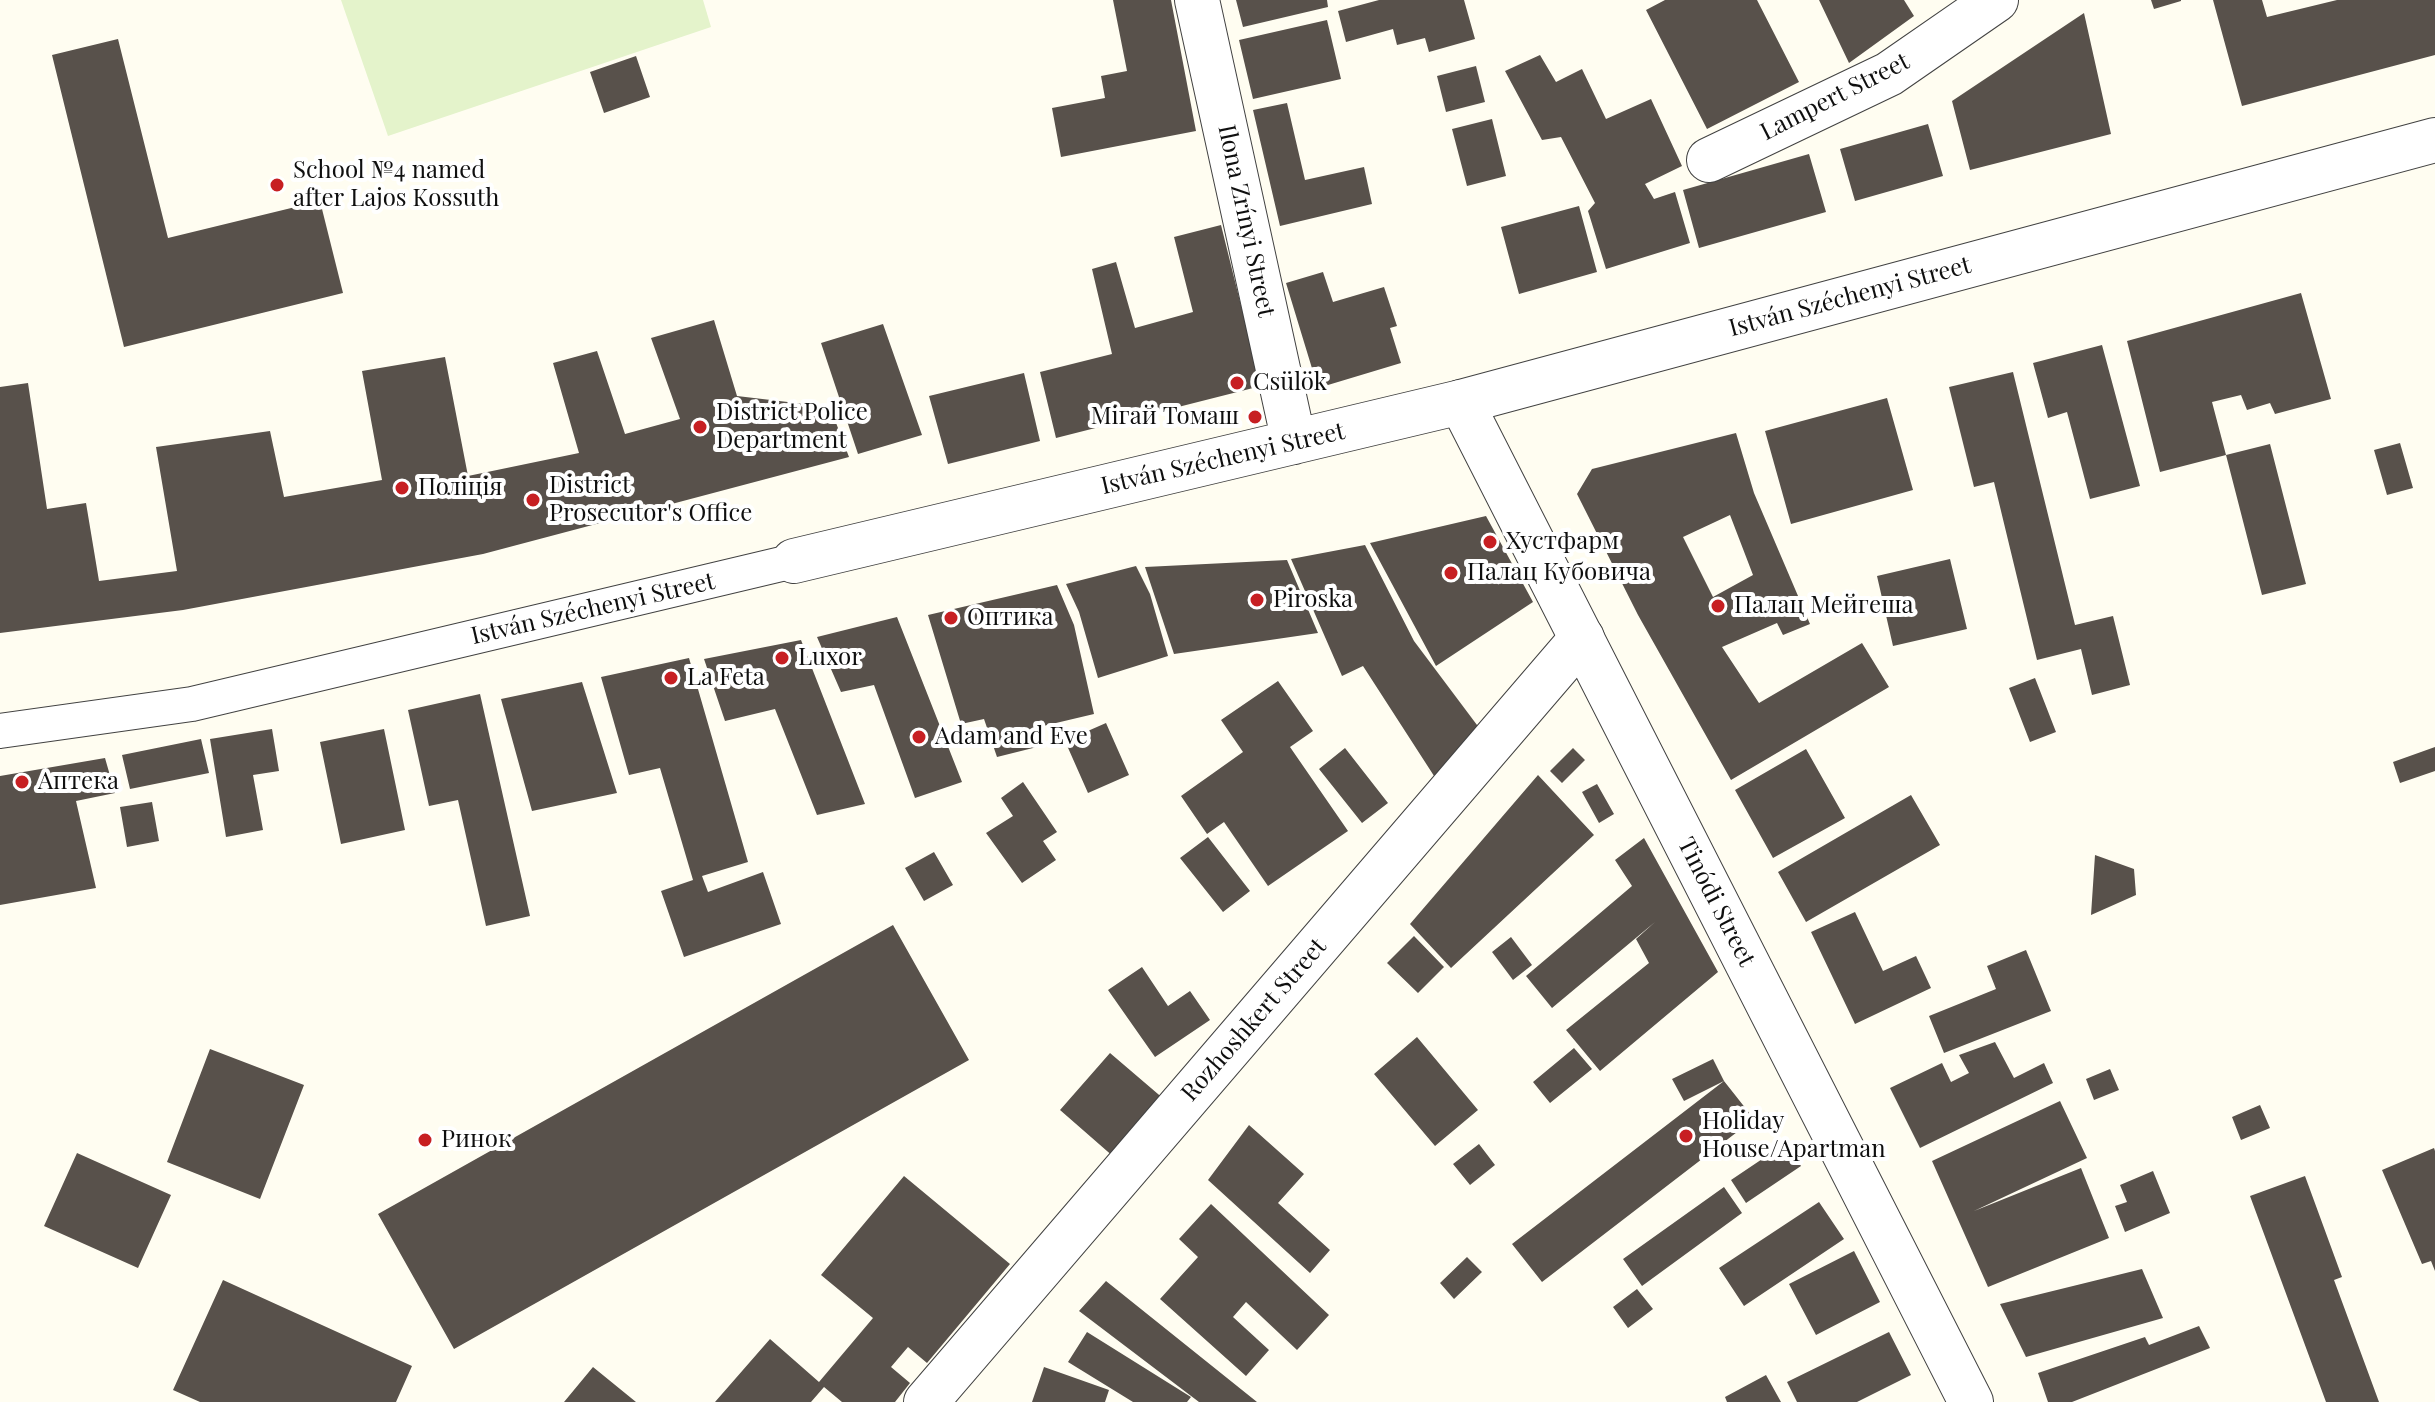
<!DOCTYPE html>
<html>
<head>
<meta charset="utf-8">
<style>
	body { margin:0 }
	canvas { display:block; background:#fffdf1 }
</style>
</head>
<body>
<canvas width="2435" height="1402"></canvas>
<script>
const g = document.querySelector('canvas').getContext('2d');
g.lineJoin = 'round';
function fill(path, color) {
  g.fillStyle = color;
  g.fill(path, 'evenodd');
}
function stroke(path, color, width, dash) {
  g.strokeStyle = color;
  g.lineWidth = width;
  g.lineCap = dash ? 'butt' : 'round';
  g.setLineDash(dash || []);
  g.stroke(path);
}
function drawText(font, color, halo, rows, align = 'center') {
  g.font = font + ' "Playfair Display",serif';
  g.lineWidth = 8;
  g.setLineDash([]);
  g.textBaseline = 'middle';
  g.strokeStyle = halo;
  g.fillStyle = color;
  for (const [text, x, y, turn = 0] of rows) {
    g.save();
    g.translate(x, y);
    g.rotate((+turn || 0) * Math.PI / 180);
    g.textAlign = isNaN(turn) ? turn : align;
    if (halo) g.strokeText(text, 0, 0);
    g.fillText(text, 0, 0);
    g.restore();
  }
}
fill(new Path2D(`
	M341,0H703L711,27L388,136Z`), '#e4f3cb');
fill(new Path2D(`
	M1113,0H1171L1196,131L1061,157L1052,108L1105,98L1101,76L1127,71Z
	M1236,0H1327L1328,7L1243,27Z
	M1379,0H1464L1475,39L1429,52L1425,38L1397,45L1393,29L1346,42L1338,11Z
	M1665,0H1757L1799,82L1707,129L1646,10Z
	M1819,0H1904L1914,16L1849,63Z
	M2151,0H2181V1L2154,9Z
	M2213,0H2262L2267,17L2337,0H2435V55L2242,106Z
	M2084,13L2111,134L1970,170L1952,101Z
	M1327,20L1341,79L1253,99L1239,40Z
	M118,39L168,238L320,201L343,293L124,347L52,55Z
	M1540,55L1556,82L1582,69L1606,119L1651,99L1682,166L1645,184L1654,199L1675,192L1690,243L1606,269L1588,211L1595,203L1561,137L1542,140L1505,71Z
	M636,56L650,97L604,113L590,72Z
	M1476,66L1485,102L1446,112L1437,76Z
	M1287,103L1305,180L1364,167L1372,204L1280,226L1253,110Z
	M1492,119L1506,176L1467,186L1452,129Z
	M1928,124L1943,176L1855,201L1840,149Z
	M1809,154L1826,212L1699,248L1683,190Z
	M1579,206L1597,272L1519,294L1501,227Z
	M1221,225L1261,386L1056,438L1040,372L1112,354L1092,269L1116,262L1135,328L1193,312L1174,237Z
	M1323,272L1333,302L1384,287L1397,326L1390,328L1401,363L1318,388L1286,283Z
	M2301,293L2331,399L2275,414L2270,403L2247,410L2241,395L2212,402L2226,455L2270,444L2306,584L2262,595L2226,455L2160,472L2127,341Z
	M714,320L737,396L830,407L849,457L483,554L183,610L0,633V387L28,383L47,509L86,503L99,581L177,571L156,447L270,431L284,497L382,480L362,371L445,357L468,476L579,453L553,363L597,351L625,434L680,419L651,338Z
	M883,324L922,435L858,454L821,343Z
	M2102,345L2140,486L2090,499L2067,412L2048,418L2033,363Z
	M2013,372L2075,625L2113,616L2130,685L2092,695L2081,649L2037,660L1994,482L1974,487L1949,387Z
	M1024,373L1040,441L948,464L929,396Z
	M1887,398L1913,490L1791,524L1765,431Z
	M1736,433L1754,493L1810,624L1783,635L1777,623L1722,647L1759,703L1862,643L1889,687L1731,780L1638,615L1577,494L1592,469ZM1730,515L1753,575L1713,597L1683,537Z
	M2400,443L2413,488L2387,495L2374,450Z
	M1486,516L1533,602L1436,666L1370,543Z
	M1365,545L1414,641L1483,733L1436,779L1363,666L1342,676L1291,559Z
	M1950,559L1967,629L1893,646L1877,576Z
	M1287,560L1318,633L1174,654L1145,567Z
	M1136,566L1150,594L1168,656L1098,678L1079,612L1066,584Z
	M1057,585L1074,625L1094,714L1039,727L1045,745L997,757L984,719L961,724L928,615Z
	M897,617L962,782L915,798L874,685L841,692L817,637Z
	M801,640L865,804L817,815L775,709L725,721L704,659Z
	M689,658L748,862L702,876L708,892L763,872L781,924L684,957L661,891L693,880L660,768L629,775L601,677Z
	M2035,678L2056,732L2030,742L2009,688Z
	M1278,681L1313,731L1290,747L1348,831L1268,886L1224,822L1207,834L1181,796L1243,752L1221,720Z
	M582,682L617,793L532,811L501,699Z
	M480,694L530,916L486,926L458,800L429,806L408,710Z
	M1106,723L1129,775L1088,793L1065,741Z
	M272,729L279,771L253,775L263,830L226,837L210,739Z
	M384,729L405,830L341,844L320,742Z
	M201,739L209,773L130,789L122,755Z
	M2435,747V771L2400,783L2393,762Z
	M1345,748L1388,803L1362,823L1319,769Z
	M1573,748L1585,760L1562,783L1550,771Z
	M1806,749L1845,818L1773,858L1735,790Z
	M105,758L115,793L76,801L96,888L0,905V776Z
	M1538,775L1594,835L1451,968L1410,924Z
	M1023,782L1057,832L1043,841L1056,860L1022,883L986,833L1013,816L1001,798Z
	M1597,784L1614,814L1599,823L1582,792Z
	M1911,795L1940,845L1806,922L1778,872Z
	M152,802L159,841L127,847L120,807Z
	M1208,837L1250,891L1223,912L1180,858Z
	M1644,838L1718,972L1600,1071L1566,1030L1649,963L1636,939L1655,922L1552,1008L1526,976L1632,886L1615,860Z
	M934,852L953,885L924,901L905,868Z
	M2095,855L2134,869L2136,895L2091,915Z
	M1855,912L1883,971L1916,956L1931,988L1855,1024L1811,932Z
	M893,925L969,1060L454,1349L378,1214Z
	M1414,936L1444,967L1418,993L1387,963Z
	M1511,937L1532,965L1513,980L1492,952Z
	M2026,950L2051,1011L1944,1053L1929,1016L1996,989L1987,966Z
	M1142,967L1168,1006L1190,991L1210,1020L1155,1057L1108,990Z
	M1417,1037L1478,1110L1435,1146L1374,1074Z
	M1995,1042L2014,1078L2044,1063L2053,1083L1920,1148L1890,1088L1942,1063L1951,1082L1969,1073L1959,1055Z
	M1574,1048L1592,1069L1550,1103L1533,1082Z
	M210,1049L304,1085L260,1199L167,1162Z
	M1110,1053L1165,1100L1115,1158L1060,1110Z
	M1713,1059L1724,1081L1754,1119L1542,1282L1512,1244L1724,1081L1684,1101L1672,1079Z
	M2110,1069L2119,1090L2094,1100L2086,1079Z
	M2060,1101L2087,1158L1974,1211L2081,1168L2109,1238L1988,1287L1932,1161Z
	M2260,1105L2270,1128L2241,1140L2232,1117Z
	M1249,1125L1304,1174L1278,1203L1330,1250L1310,1273L1208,1180Z
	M1786,1143L1801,1166L1746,1203L1731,1180Z
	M1479,1144L1495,1165L1470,1185L1453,1164Z
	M2434,1148L2435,1151V1271L2431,1261L2422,1264L2382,1170Z
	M77,1153L171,1195L138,1268L44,1226Z
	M2153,1171L2170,1213L2125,1232L2115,1206L2127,1202L2120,1185Z
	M904,1176L1010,1264L927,1363L908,1347L891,1367L910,1383L895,1402H842L824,1387L811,1402H715L770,1339L819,1382L873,1318L821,1275Z
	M2305,1176L2342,1277L2334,1280L2379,1402H2326L2250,1196Z
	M1724,1187L1742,1213L1642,1286L1623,1259Z
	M1819,1202L1844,1239L1744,1306L1719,1268Z
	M1211,1204L1329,1315L1297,1350L1246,1302L1233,1317L1269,1350L1246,1376L1160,1299L1198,1257L1179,1239Z
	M1854,1251L1880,1302L1816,1335L1789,1284Z
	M1467,1257L1482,1272L1454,1299L1440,1283Z
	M2142,1269L2163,1318L2026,1357L2000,1304Z
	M223,1280L412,1366L396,1402H200L173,1390Z
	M1106,1281L1257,1402H1199L1079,1311Z
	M1637,1289L1653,1309L1628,1328L1613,1307Z
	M2199,1326L2210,1348L2072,1402H2048L2038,1373L2145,1337L2149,1345Z
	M1087,1332L1191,1397L1187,1402H1133L1068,1362Z
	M1889,1332L1911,1375L1857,1402H1797L1787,1382Z
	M593,1367L636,1402H564Z
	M1044,1367L1109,1390L1105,1402H1032Z
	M1766,1375L1781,1402H1727L1725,1397Z`), '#58514b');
const pedestrian = new Path2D(`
	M0,731L192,704L794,561`);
const minor = new Path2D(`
	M1197,0L1294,442
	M1709,160L1889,74L1996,0
	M794,561L1461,402
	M926,1402L1582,638`);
const tertiary = new Path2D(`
	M1971,1402L1461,402L2435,140`);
stroke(pedestrian, '#424242', 36);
stroke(minor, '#424242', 46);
stroke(tertiary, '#424242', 46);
stroke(pedestrian, '#fff', 34);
stroke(minor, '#fff', 44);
stroke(tertiary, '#fff', 44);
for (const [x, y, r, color] of [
	[277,185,8,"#c71f22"],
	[1237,383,8,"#c71f22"],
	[1255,417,8,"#c71f22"],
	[700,427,8,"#c71f22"],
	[402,488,8,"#c71f22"],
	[533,500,8,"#c71f22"],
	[1490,542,8,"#c71f22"],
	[1451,573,8,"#c71f22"],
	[1257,600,8,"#c71f22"],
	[1718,606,8,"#c71f22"],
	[951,618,8,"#c71f22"],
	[782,658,8,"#c71f22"],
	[671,678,8,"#c71f22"],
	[919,737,8,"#c71f22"],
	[22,782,8,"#c71f22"],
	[1686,1136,8,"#c71f22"],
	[425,1140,8,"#c71f22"]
]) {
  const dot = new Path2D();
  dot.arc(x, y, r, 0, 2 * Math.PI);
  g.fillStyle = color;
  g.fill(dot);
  stroke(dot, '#fff', 3);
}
drawText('24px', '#0f0f0f', '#fff', [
	["Lampert Street",1835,97,-27],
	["Ilona Zrínyi Street",1246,221,78],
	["István Széchenyi Street",1850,297,-15],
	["István Széchenyi Street",1223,459,-13],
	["István Széchenyi Street",593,609,-13],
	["Tinódi Street",1716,902,63],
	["Rozhoshkert Street",1254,1020,-49]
]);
drawText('24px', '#0f0f0f', '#fff', [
	["School №4 named",293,171],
	["after Lajos Kossuth",293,199],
	["Csülök",1253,383],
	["District Police",716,413],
	["Department",716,441],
	["Мігай Томаш",1239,417,"right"],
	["District",549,486],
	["Prosecutor's Office",549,514],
	["Поліція",418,488],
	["Хустфарм",1506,542],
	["Палац Кубовича",1467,573],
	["Piroska",1273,600],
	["Палац Мейгеша",1734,606],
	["Оптика",967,618],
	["Luxor",798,658],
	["La Feta",687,678],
	["Adam and Eve",935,737],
	["Аптека",38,782],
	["Holiday",1702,1122],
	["House/Apartman",1702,1150],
	["Ринок",441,1140]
], 'left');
</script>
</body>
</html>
